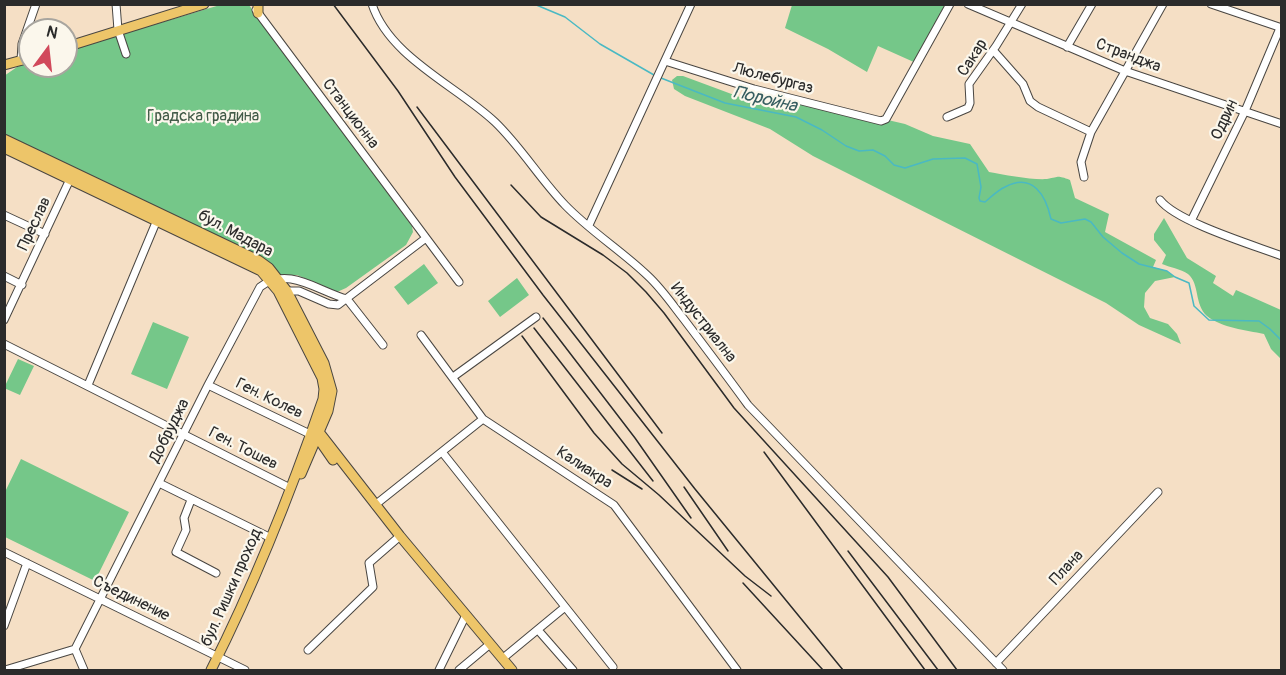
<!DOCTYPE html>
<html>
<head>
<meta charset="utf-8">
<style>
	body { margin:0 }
	#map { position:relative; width:1286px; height:675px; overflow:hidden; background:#f5dfc5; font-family:Pangolin,sans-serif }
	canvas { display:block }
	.frame { position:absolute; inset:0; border:6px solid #2b2b2b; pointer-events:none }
	.north { position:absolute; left:18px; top:18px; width:60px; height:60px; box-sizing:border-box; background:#fbf7ec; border:2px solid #a8a59f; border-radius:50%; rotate:15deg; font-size:16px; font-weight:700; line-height:24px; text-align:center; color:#2b2b2b }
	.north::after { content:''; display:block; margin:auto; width:21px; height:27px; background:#d1495b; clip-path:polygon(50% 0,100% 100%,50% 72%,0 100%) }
</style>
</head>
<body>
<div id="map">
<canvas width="1286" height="675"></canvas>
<div class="frame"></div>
<div class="north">N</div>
</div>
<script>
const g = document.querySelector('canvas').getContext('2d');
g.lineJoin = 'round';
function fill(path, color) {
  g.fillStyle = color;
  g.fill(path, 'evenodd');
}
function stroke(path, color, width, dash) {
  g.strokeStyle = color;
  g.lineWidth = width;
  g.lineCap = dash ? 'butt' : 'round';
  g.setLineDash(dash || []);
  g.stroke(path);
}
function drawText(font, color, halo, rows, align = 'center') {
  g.font = font + ' Pangolin,sans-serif';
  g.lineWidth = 4.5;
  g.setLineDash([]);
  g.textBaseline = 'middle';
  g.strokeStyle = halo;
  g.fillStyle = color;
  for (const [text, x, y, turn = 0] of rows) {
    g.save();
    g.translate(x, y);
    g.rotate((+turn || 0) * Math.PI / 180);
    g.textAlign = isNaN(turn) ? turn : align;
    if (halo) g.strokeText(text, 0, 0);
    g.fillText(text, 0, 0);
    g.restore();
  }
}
fill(new Path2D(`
	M220,5H249L412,226L413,232L406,245L346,288L337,292L297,275H281L268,262L5,135L4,76L17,67L30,62V66H66V51Z
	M792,5H950L916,63L878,46L867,72L828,49L785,28Z
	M677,76H683L745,99L753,96L774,104L780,102V95L905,124L933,136L970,144L989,172C1005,175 1031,180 1047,179C1060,177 1056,175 1070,180L1075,198L1109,214L1105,232L1156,260L1153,267L1167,271L1175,277L1155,281L1145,293L1144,307L1150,318L1168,324L1177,334L1181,344L1139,325L1106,303L813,156L770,129L685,96L674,89L672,80Z
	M1164,218L1187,258L1216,276L1213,283L1233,296L1236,290L1281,310V359L1271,349L1264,334C1246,330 1222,328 1207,316C1194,304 1200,284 1188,274C1181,269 1169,267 1162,264L1166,255L1154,240V234Z
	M424,264L438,283L408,305L394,287Z
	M517,278L529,295L500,317L488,301Z
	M153,322L189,337L167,389L131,374Z
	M18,359L34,366L20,395L4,388Z
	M21,459L129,512L95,581L5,537V492Z`), '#75c789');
stroke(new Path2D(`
	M534,4L565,17L600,44L654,75
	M661,78L725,103L796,117L822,130L846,146L859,151L873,150L885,156L894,165L905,168L933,159L965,158L977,164L981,187L979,198L980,201L985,202C991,197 998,190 1005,187C1033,172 1046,196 1051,219L1061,223L1085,219L1091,222L1103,237L1122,253L1139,264L1167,271L1175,277L1189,283L1194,306L1209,320L1259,321L1270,329L1282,341`), '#4ab9c3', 1.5);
const minor = new Path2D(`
	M116,4L118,30L126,54
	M372,4C389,57 457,86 495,122C521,147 540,179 565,205C590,231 622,251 648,276C661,288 672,304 683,318C705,347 727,376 748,405L1003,670
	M968,4L1125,71L1282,124
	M1211,4L1282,28
	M256,10L459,282
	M1067,47L1092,4
	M993,50L1023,84L1030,101L1038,107L1091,132
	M21,61L22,44L36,4
	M665,61L754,89L881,121L886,119L950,4
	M947,117L968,108L970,103L969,84L996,46L1022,4
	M1084,177L1081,162L1091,132L1163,4
	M1160,200C1177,222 1253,245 1282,256
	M4,215L45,234
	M1191,221L1245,111L1280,28
	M589,225L691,4
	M4,276L22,285
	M283,291H299L329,304L338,305L426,238
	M347,299L383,345
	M4,320L72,175
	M421,335L483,419L614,505L737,670
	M4,344L290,488
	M453,377L536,317
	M88,385L157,220
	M208,385L314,436
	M442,452L613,667
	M159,483L271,538
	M191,500L184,518L186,530L176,552L216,573
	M375,505L483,419
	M4,552L245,670
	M4,626L27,563
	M538,630L573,670
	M75,649L84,670
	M308,650L373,587L369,563L400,536
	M502,659L565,607
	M996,663L1158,492
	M5,670L75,649L208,385L260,287C288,265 319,292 347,299
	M439,670L466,615
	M459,670L490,644`);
const major = new Path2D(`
	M258,13V4
	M66,47L204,4
	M4,65L30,58
	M4,139L258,260L269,268L287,291L324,363L332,391L328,411L301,474
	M4,148L261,271L278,291L322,378L324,389L323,399C291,492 255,583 211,670
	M319,432L400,536L512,670
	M315,434L333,460`);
stroke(minor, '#494642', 9);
stroke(major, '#494642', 11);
stroke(minor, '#fff', 7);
stroke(major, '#edc569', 9);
stroke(new Path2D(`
	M333,4L398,91L455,177L543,295L695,489L843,670
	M417,107L662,433
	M511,185L541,217L603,255L627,273L646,292L664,313L734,408L888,577L957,670
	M543,318L635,438L691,518
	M534,328L653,481
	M522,336L594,433L622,464L659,495L745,576L771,596
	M764,452L925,670
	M612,470L642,489
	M684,487L728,551
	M848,551L938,670
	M743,583L823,670`), '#2b2b2b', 1.5);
drawText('16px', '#2b2b2b', '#fbf7ec', [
	["Странджа",1128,56,21],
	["Сакар",973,58,-57],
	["Люлебургаз",773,79,15],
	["Станционна",350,114,53],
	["Одрин",1225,120,-65],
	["Преслав",35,224,-65],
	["бул. Мадара",235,234,28],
	["Индустриална",703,323,52],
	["Ген. Колев",269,399,26],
	["Добруджа",170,431,-63],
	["Ген. Тошев",243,449,27],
	["Калиакра",584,468,33],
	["Плана",1067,568,-47],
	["бул. Ришки проход",232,588,-66],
	["Съединение",131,599,26]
]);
drawText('16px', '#415a47', '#fbf7ec', [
	["Градска градина",203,117]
]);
drawText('italic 18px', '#365d60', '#fbf7ec', [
	["Поройна",765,100,13]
]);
</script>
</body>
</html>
